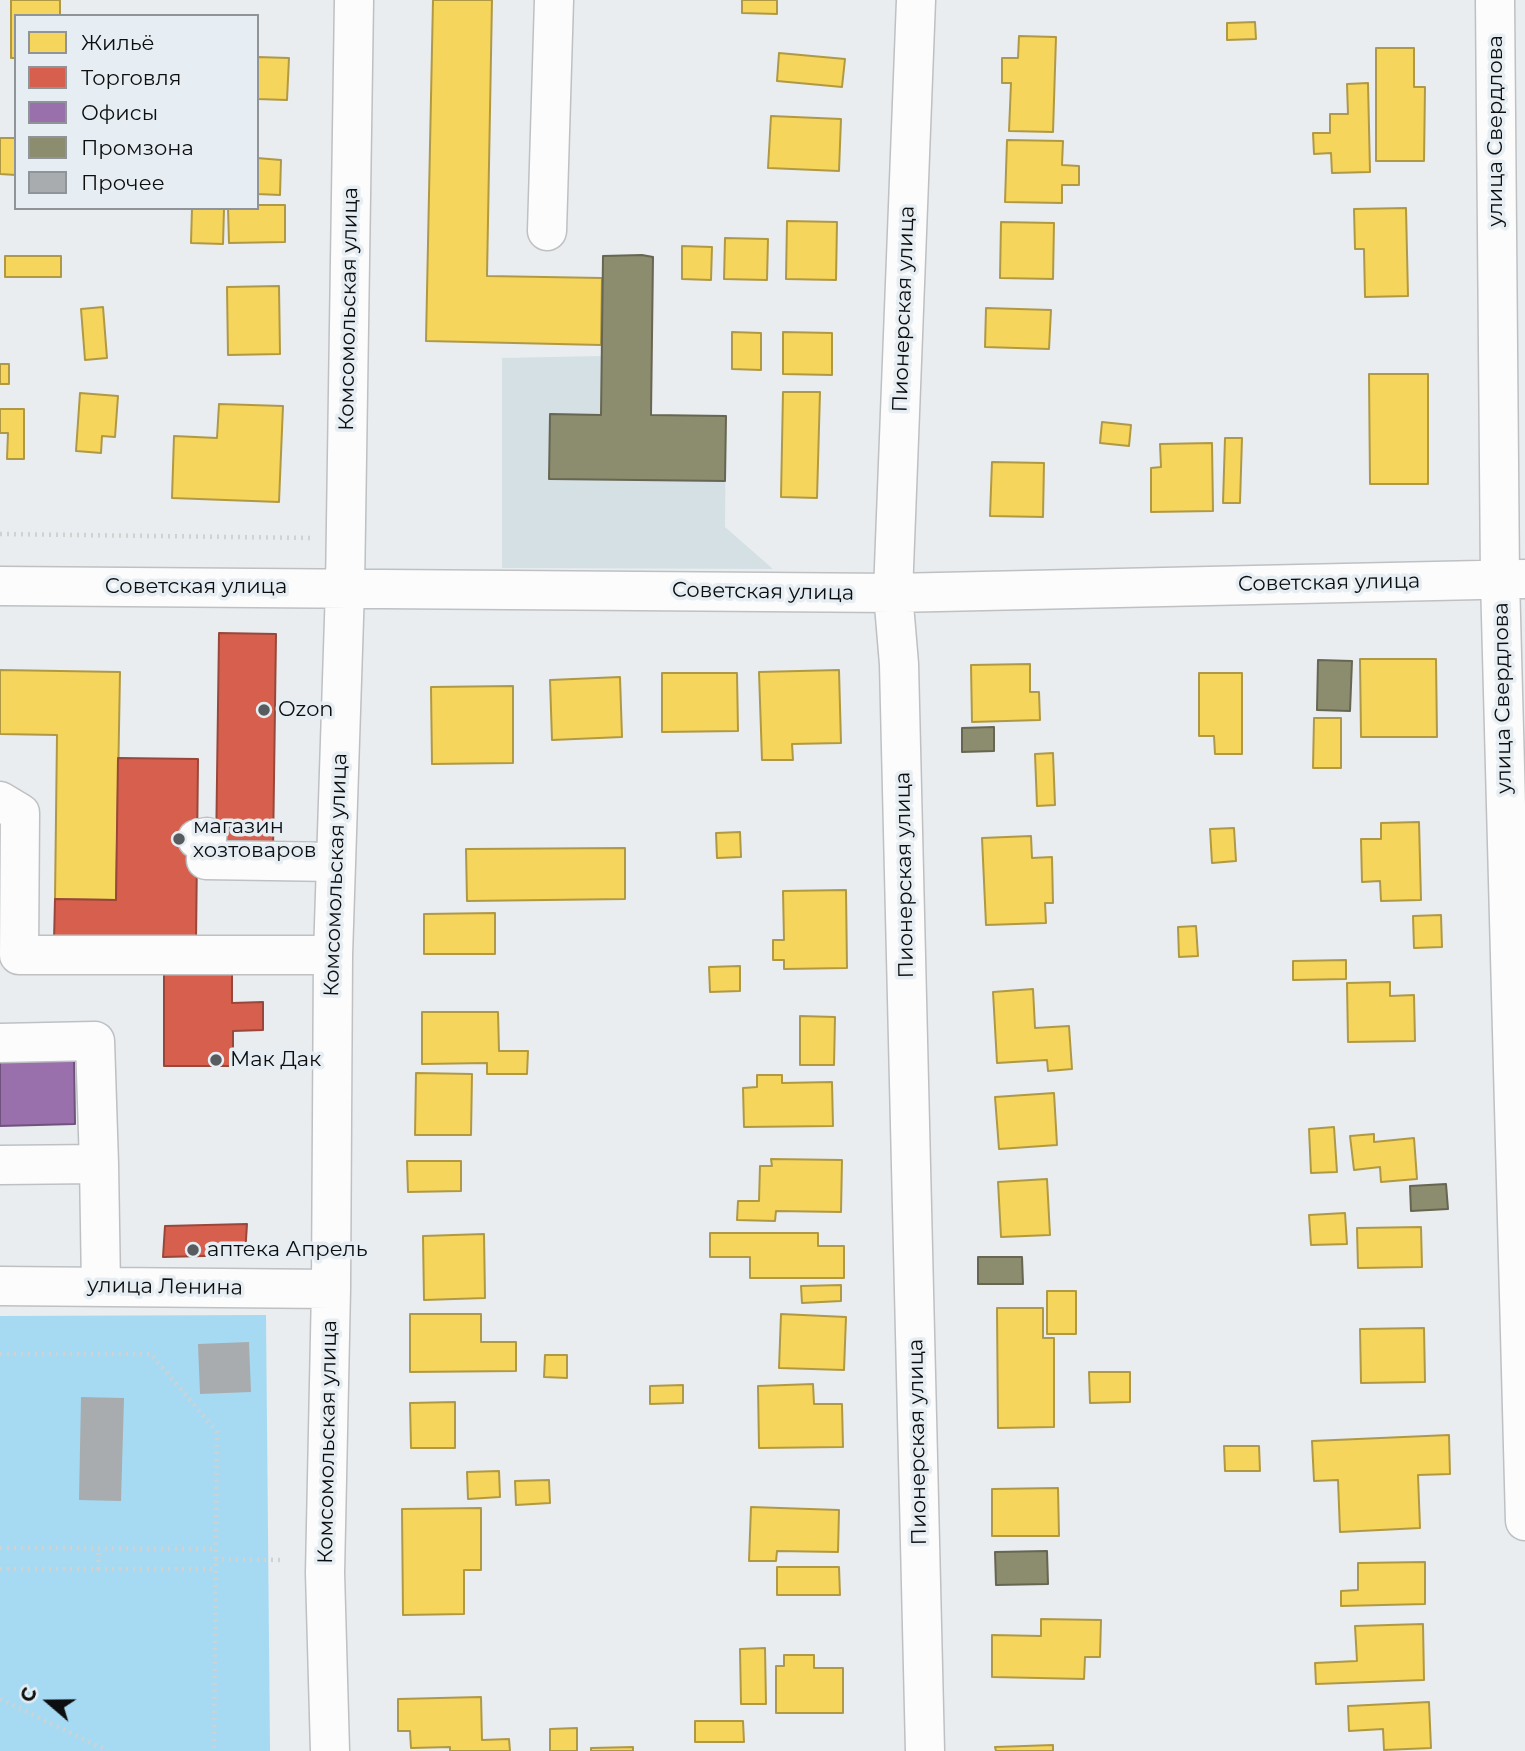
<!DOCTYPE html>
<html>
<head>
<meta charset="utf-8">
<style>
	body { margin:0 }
	#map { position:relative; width:1525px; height:1751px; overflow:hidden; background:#e9edf0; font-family:Montserrat,sans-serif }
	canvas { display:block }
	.legend { position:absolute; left:14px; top:14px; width:245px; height:196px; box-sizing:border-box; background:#e6eef3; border:2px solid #8f9498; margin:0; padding:9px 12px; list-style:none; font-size:21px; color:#0c0e10 }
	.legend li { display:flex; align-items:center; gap:14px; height:35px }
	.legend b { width:35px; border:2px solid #8f9498 }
	.north { position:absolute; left:14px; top:1667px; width:70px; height:70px; -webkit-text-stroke:5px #e6eef3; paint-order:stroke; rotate:290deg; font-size:19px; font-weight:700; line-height:28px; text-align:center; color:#0c0e10 }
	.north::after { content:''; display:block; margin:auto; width:24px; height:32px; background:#0c0e10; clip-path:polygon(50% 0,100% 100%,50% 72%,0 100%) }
</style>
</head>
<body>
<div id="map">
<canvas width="1525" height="1751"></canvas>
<ul class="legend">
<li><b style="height:19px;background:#f6d55c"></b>Жильё</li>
<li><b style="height:19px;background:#d6604d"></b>Торговля</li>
<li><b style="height:19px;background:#9970ab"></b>Офисы</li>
<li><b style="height:19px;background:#8c8c6e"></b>Промзона</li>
<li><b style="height:19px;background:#a9acae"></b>Прочее</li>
</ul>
<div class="north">С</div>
</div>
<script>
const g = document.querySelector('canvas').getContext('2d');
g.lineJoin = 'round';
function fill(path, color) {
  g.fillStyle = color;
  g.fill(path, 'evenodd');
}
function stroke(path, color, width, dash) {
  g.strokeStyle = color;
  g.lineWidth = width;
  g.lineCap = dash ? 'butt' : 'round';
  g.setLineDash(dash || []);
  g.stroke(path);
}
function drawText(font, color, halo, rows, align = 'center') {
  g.font = font + ' Montserrat,sans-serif';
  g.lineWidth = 7;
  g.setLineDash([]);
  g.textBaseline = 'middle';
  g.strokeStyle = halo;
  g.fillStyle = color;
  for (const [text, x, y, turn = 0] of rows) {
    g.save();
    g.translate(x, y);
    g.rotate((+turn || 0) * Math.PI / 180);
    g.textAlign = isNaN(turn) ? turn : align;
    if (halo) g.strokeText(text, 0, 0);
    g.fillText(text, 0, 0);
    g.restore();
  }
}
fill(new Path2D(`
	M642,255L653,257L651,415L726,416L725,527L773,569L502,568V358L601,356L603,256Z`), '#d5e0e5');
fill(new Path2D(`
	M266,1315L270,1751H0V1316Z`), '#a6daf2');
const homes = new Path2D(`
	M11,0H60V16H16V58H11Z
	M433,0H492L487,276L602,278L601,345L426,341Z
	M742,0H777V14L742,13Z
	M1255,22L1256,39L1227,40V23Z
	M1019,36L1056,37L1053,132L1009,131L1011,83H1002V58H1018Z
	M1376,48H1414V87H1425L1424,161H1376Z
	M779,53L845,59L842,87L777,81Z
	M257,57L289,58L287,100L257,99Z
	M1368,83L1370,172L1332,173L1331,153L1314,154L1313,133H1330V114H1348L1347,84Z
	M771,116L841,119L839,171L768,168Z
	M0,138H16V175L0,174Z
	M1007,140L1063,141L1062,165L1079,166V185H1062V203L1005,202Z
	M257,158L281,160L280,195L257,194Z
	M257,205H285V242L229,243L228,208H257Z
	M192,208L224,209L223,244L191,243Z
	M1406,208L1408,296L1365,297L1364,249H1355L1354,209Z
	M787,221L837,222L836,280L786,279Z
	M1001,222L1054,223L1053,279L1000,278Z
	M725,238L768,239L767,280L724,279Z
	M682,246L712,247L711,280L682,279Z
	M5,256H61V277H5Z
	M279,286L280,354L228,355L227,287Z
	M103,307L107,358L85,360L81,309Z
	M986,308L1051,310L1049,349L985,347Z
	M732,332L761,333V370L732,369Z
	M783,332L832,333V375L783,374Z
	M0,364H9V384H0Z
	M1369,374H1428V484H1370Z
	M783,392H820L817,498L781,497Z
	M80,393L118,396L115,437L102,436L101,453L76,451Z
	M219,404L283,406L279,502L172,498L174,436L217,438Z
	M0,409H24V459H7L8,433H0Z
	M1102,422L1131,425L1129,446L1100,443Z
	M1225,438H1242L1240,503H1223Z
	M1212,443L1213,511L1151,512V468L1161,467L1160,444Z
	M992,462L1044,463L1043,517L990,516Z
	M1360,659H1436L1437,737H1361Z
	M1030,664V692H1039L1040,720L972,722L971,665Z
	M0,670L120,672L116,900L55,899L57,735L0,734Z
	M839,670L841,743L792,744L793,760H762L759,672Z
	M662,673H737L738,731L662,732Z
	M1199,673H1242V754H1215L1214,736H1199Z
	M620,677L622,737L552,740L550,680Z
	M513,686V763L432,764L431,687Z
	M1314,718H1341V768H1313Z
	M1053,753L1055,805L1037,806L1035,754Z
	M1419,822L1421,900L1381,901L1380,881L1362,882L1361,839H1381V823Z
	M1234,828L1236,861L1212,863L1210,829Z
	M740,832L741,857L717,858L716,833Z
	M1031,836L1032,858L1052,857L1053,903H1045L1046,923L986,925L982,838Z
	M625,848V899L467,901L466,849Z
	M846,890L847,968L784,969V960H773V940H784L783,891Z
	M495,913V954H424V914Z
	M1441,915L1442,947L1414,948L1413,916Z
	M1196,926L1198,956L1179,957L1178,927Z
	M1346,960V979L1293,980V961Z
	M740,966V991L710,992L709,967Z
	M1390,982V996L1414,995L1415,1041L1348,1042L1347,983Z
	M1033,989L1035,1028L1069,1026L1072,1069L1048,1071L1047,1060L997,1063L993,992Z
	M422,1012H498L499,1051H528L527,1074H487V1063L422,1064Z
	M800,1016L835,1017L834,1065H800Z
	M416,1073L472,1074L471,1135H415Z
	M757,1075H782V1083L832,1082L833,1126L744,1127L743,1088L757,1087Z
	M1054,1093L1057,1145L999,1149L995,1097Z
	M1334,1127L1337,1172L1311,1173L1309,1129Z
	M1374,1134V1142L1414,1138L1417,1179L1381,1182L1380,1167L1354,1170L1350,1136Z
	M771,1159L842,1160L841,1212L776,1211L775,1221L737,1220L738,1201H759L760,1166H772Z
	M407,1161H461V1191L408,1192Z
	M1047,1179L1050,1235L1001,1237L998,1182Z
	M1345,1213L1347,1244L1311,1245L1309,1215Z
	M1421,1227L1422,1267L1358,1268L1357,1228Z
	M710,1233H818V1246H844V1278H750V1257H710Z
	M484,1234L485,1298L424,1300L423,1236Z
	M841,1285V1301L802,1303L801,1286Z
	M1047,1291H1076V1334H1047Z
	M997,1308H1043V1338H1054V1427L998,1428Z
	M410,1314H481V1342H516V1371L410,1372Z
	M781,1314L846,1317L844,1370L779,1368Z
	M1424,1328L1425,1382L1361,1383L1360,1329Z
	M545,1355H567V1378L544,1377Z
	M1089,1372H1130V1402L1090,1403Z
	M813,1384L814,1404H842L843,1447L759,1448L758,1386Z
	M683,1385V1403L650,1404V1386Z
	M455,1402V1448H411L410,1403Z
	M1449,1435L1450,1474L1418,1475L1420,1528L1340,1532L1338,1480L1314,1481L1312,1441Z
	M1224,1446H1259L1260,1471H1225Z
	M499,1471L500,1497L468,1499L467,1472Z
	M549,1480L550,1503L516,1505L515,1481Z
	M1058,1488L1059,1536H992V1489Z
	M751,1507L839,1510L838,1552L777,1551L776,1561H749Z
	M481,1508V1570H464V1614L403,1615L402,1509Z
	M1425,1562V1604L1341,1606V1591L1358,1590V1563Z
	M777,1567H839L840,1595H777Z
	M1041,1619L1101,1620L1100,1657H1085L1084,1679L992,1677V1635L1041,1636Z
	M1423,1624L1424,1680L1316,1684L1315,1663L1357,1661L1355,1626Z
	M765,1648L766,1704H741L740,1649Z
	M784,1655H814V1668H843V1713H776V1666H784Z
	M481,1697L482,1740L509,1739L510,1751H450V1747L411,1748L410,1731H398V1699Z
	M1429,1702L1431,1748L1384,1750L1383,1729L1349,1731L1348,1706Z
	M695,1721H743L744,1742H695Z
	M577,1728V1751H550V1729Z
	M1053,1745V1751H996L995,1747Z
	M633,1747V1751H591V1748Z`);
fill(homes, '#f6d55c');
stroke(homes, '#b09945', 2);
const shops = new Path2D(`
	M219,633L276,634L273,852H216Z
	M118,758L198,759L196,942L54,941L55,899L116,900Z
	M164,974H232V1003L263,1002V1030L233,1031V1066H164Z
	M247,1224L245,1255L163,1257L165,1226Z`);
fill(shops, '#d6604d');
stroke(shops, '#99473b', 2);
const offices = new Path2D(`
	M74,1058L75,1124L0,1126V1060Z`);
fill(offices, '#9970ab');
stroke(offices, '#6f537c', 2);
const industry = new Path2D(`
	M642,255L653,257L651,415L726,416L725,481L549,479L550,414L601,415L603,256Z
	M1318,660L1352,661L1350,711L1317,710Z
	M994,727V751L962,752V728Z
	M1446,1184L1448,1209L1411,1211L1410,1186Z
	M978,1257H1022L1023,1284H978Z
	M1047,1551L1048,1584L996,1585L995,1552Z`);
fill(industry, '#8c8c6e');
stroke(industry, '#666652', 2);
fill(new Path2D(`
	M249,1342L251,1392L200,1394L198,1344Z
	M81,1397L124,1398L121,1501L79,1500Z`), '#a9acae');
const minor = new Path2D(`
	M916,0L893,593L899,664L925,1751
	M1495,0L1500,579L1525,1521
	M547,231L554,0
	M0,586L893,593L1525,579
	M0,801L20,813L19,955H333
	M197,839L207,837L206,860L336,862
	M0,1043L95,1041L99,1164L101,1286
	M0,1165L99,1164
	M0,1286L331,1289
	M330,1751L325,1573L331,1289L333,955L345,588L354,0`);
stroke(minor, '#bec0c2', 41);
stroke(new Path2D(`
	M0,534L311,538
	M0,1354H151L217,1432L214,1751
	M0,1548L216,1549
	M215,1559L281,1560
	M0,1569H215
	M98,1569L99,1548
	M0,1699L108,1751`), '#d0d2d2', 4.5, [2, 5]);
stroke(minor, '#fcfcfd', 38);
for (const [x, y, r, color] of [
	[264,710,7,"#595c5e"],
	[179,839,7,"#595c5e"],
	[216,1060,7,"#595c5e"],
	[193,1250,7,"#595c5e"]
]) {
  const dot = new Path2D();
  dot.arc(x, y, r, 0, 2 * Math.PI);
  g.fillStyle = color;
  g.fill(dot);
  stroke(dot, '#e6eef3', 2.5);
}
drawText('21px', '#0c0e10', '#e6eef3', [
	["улица Свердлова",1496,131,-90],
	["Комсомольская улица",349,309,-89],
	["Пионерская улица",904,309,-88],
	["Советская улица",1329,583,-1],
	["Советская улица",196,587],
	["Советская улица",763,592,1],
	["улица Свердлова",1503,698,-91],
	["Комсомольская улица",336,875,-88],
	["Пионерская улица",905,875,-91],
	["улица Ленина",165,1287,1],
	["Комсомольская улица",328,1442,-89],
	["Пионерская улица",918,1442,-91]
]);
drawText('21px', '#0c0e10', '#e6eef3', [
	["Ozon",278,710],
	["магазин",193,827],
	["хозтоваров",193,851],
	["Мак Дак",230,1060],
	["аптека Апрель",207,1250]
], 'left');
</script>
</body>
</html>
